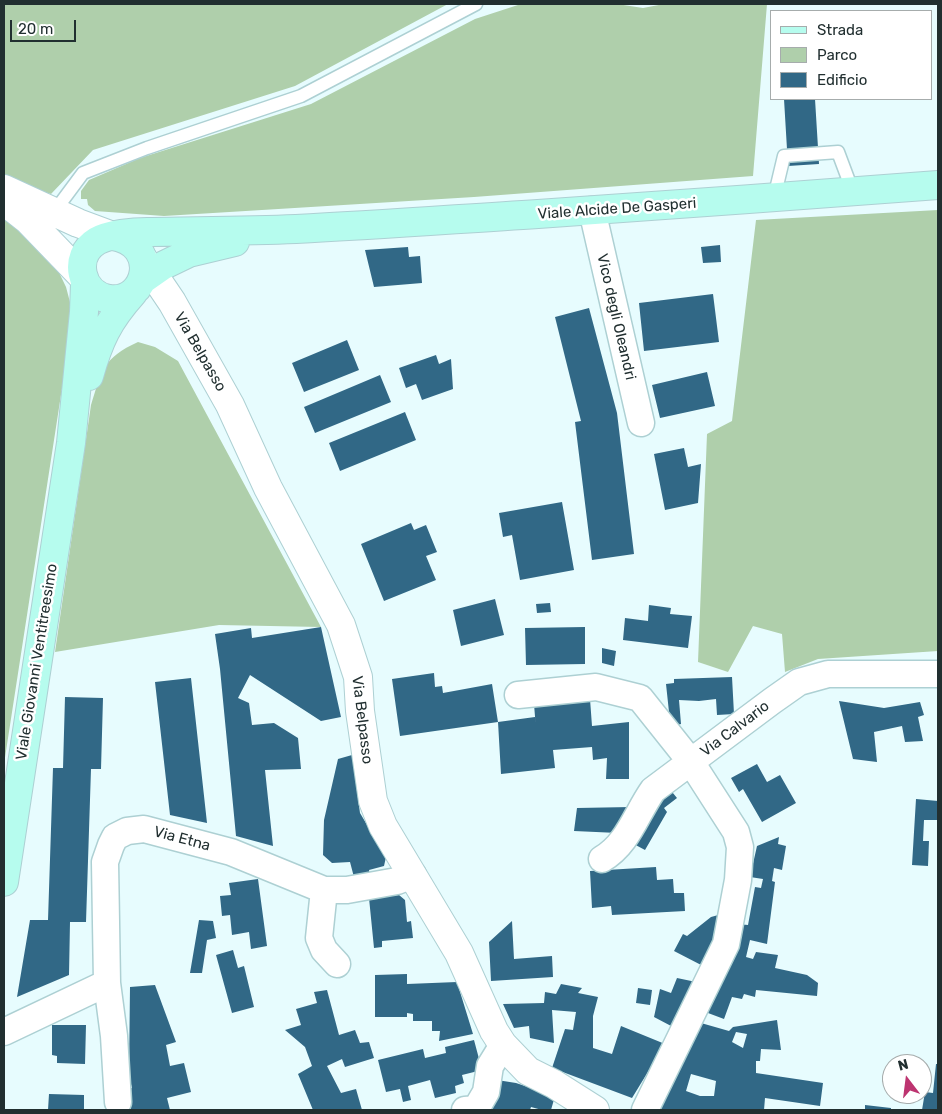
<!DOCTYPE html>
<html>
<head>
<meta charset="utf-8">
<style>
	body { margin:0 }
	#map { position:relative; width:942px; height:1114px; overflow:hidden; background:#e7fcfe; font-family:Rubik,sans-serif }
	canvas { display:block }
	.frame { position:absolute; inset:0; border:5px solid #212f30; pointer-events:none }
	.legend { position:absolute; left:770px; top:10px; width:162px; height:90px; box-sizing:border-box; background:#fff; border:1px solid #a6acac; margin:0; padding:6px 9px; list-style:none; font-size:15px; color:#212f30 }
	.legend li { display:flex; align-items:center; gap:10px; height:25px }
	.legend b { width:25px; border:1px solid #a6acac }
	.north { position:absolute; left:882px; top:1054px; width:50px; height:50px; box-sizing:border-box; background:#fff; border:1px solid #a6acac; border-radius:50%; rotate:345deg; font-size:14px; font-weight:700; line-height:20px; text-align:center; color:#212f30 }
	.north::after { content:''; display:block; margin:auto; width:18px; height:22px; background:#bd3470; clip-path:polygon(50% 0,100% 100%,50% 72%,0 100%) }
	.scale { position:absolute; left:10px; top:20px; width:66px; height:22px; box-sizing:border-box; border:2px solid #212f30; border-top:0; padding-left:6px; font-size:15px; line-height:18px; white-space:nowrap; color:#212f30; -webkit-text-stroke:4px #fff; paint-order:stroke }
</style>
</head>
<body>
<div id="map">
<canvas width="942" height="1114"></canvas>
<div class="frame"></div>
<ul class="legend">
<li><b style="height:6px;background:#b6fcee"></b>Strada</li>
<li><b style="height:14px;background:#afcfab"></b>Parco</li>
<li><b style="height:14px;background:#316886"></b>Edificio</li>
</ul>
<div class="north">N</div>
<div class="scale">20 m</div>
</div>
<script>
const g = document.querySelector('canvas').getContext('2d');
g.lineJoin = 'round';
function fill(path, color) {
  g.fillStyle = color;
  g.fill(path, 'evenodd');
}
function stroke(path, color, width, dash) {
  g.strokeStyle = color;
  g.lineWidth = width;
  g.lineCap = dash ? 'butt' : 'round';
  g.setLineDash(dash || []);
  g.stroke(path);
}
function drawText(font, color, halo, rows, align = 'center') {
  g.font = font + ' Rubik,sans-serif';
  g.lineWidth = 5;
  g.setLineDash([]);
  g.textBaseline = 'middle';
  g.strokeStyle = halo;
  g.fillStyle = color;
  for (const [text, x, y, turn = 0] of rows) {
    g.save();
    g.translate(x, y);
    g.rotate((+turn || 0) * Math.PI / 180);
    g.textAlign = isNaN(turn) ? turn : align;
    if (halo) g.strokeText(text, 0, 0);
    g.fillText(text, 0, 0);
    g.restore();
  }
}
fill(new Path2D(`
	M4,4H448L295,86L93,150L51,194L24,186L4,176Z
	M521,4H617L643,8L664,4H767L753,176L474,197L164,216L95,211L88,205L87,199H81V191L89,180L140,158L311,104L475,19Z
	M938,210V651L818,659L785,672L782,634L753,626L728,672L698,662L707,434L732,421L756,220Z
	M4,211L54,262L66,287L71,306V330L4,764Z
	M138,342L155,347L178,361L321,627L219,625L55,652L91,405C102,370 103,358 138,342Z`), '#afcfab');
fill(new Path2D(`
	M784,99H815L819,164L788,166Z
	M720,245L721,262L703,263L701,247Z
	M408,247L409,257L420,256L422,283L374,287L365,250Z
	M713,294L719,342L644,351L639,303Z
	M589,308L617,413L634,554L592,560L575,422L581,421L555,317Z
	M347,340L359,370L304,392L292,363Z
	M436,355L439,364L451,359L453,389L422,400L416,384L406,388L399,368Z
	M707,372L715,406L660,418L652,385Z
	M380,375L391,402L315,433L304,407Z
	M405,412L416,440L340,471L329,443Z
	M684,448L688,467L701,464L698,503L665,510L654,454Z
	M562,502L574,570L520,580L512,535L503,537L499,513Z
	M411,523L414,530L426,525L437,552L426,556L436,580L384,601L361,544Z
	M495,599L504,635L461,646L453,610Z
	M550,603L551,612L537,613L536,604Z
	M649,605L671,608L670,614L692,616L688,648L623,640L625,618L648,621Z
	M321,627L341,717L321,721L250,675L238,698L249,703L252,725L274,723L298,738L301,769L265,770L273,846L236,836L220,669L215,634L251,628L252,638Z
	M585,627V664L526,665L525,628Z
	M602,648L616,651L614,666L602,663Z
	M434,673L435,687L442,686L443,693L492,684L498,722L535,717L536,729L534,704L590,699L592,726L629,722V779H606L607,758L593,760L592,747L553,750L555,768L501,774L498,722L400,736L392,679Z
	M732,677L734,714L717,715L716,699L699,701L679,700L681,724L674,726L669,712L666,684L674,683V679Z
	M191,678L207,823L170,815L155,682Z
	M65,697L103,698L101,769H91L86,922H70L69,975L17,997L30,920H48L53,768H63Z
	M839,701L884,708L920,702L924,715L918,717L923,741L905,742L902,726L874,732L877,762L853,759Z
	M352,755L360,813L386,857L384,866L369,870L371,880L355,881L350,862L332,863L323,855L324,820L338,759Z
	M757,764L767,782L780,775L796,803L762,822L743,789L739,792L731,778Z
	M668,787L677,798L664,808L667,812L645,850L630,842Z
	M916,799L938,801V820H924L923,841H929L928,866L912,865Z
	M631,807L618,833L574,831L577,808Z
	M779,837L778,844L786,846L782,870L774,868L772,881L775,882L767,944L750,940L746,957L753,959L756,952L778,955L775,968L807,975L818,983L817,996L756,990L755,997L744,994L742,999L732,997L724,1019L708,1013L733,946L738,924L748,925L755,887L761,888L763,879L750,877L757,846Z
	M656,867L657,880L673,879L674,893H684L685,911L612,915L611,906L592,908L590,871Z
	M258,879L267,946L251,949L249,932L232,935L230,915L222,916L220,896L231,895L229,883Z
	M399,895L405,900L407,922L411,921L413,938L382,941V947L374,948L369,898Z
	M722,914L705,967L674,951L683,934L687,936L711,917Z
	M199,920L213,921L216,938L207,940L202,973H190Z
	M512,921L514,959L552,956L553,977L491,981L489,942Z
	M233,950L238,968L244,966L254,1007L232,1013L216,955Z
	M407,974V984L457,982L473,1034L439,1041L440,1031H432V1021H413V1014L407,1013V1017H375V975Z
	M677,978L696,982L673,1027L654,1017L660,989L671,993Z
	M561,984L582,988L578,993L598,997L593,1016V1048L612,1054L621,1026L665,1044L632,1098L552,1068L565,1029L573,1030L576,1012L552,1010L554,1043L530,1038L529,1026L514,1028L503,1004L544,1003L545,992L556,994Z
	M155,985L176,1042L166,1045L170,1066L184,1063L191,1092L167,1098L170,1110H131L126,1089L132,1088L129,1076L130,987Z
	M638,988L652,990L650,1005L636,1003Z
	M327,990L339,1035L355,1030L360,1043L369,1042L374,1058L345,1067L342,1059L327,1066L341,1093L356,1089L362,1110H313L298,1074L312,1066L305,1047L285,1030L301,1025L296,1009L317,1003L314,992Z
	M777,1020L781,1050L761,1049L760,1061H756V1073L823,1083L820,1106L765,1098L764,1110H660L670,1086L701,1023L729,1031L733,1027ZM736,1032L747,1034L743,1048L732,1042ZM691,1074L716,1081L714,1096H700L686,1091Z
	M52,1025H86L85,1064L57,1063V1056L52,1055Z
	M474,1040L482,1070L462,1075L464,1083L455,1086L456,1093L435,1098L430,1080L408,1086L411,1100L403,1102L400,1089L386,1092L378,1060L423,1049L425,1058L446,1053L445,1047Z
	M936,1064H938V1110H922L925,1092L933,1093Z
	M497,1080L516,1083L555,1096L551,1110H542L531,1107L530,1110H487Z
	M49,1094L84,1095V1110H48Z
	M865,1105L891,1108V1110H865Z`), '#316886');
const service = new Path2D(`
	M774,198L784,156L838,152L853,192
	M54,212L83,173L147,148L301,96L476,4`);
const minor = new Path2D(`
	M592,210L641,423
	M518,695L596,687L640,698L691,762L736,832L740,847L738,880L726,944L645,1110
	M602,859C628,844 636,814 653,790L772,701L799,682L828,674H938
	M324,890L319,938L324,950L337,964
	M107,983L114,1036L118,1102
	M4,1032L107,983L105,862L111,845L115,837L127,831L144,829L231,852L324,890H347L397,881L413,875
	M465,1110L476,1109L486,1092L490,1066L503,1045`);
const tertiary = new Path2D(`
	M4,189L78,223L113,236
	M4,201L28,220L83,277
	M143,259L172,302L230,405L268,488L341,625L358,677L360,711L373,801L383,826L459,953L494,1031L503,1045L528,1071L554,1084L595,1110`);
const secondary = new Path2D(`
	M113,236C161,244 148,304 109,299C80,294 72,256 97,241C109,234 134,232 147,232C197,231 247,231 296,229C377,225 457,219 538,214C671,205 805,195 938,185
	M142,280L162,266L189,253L235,242
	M89,376C99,340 108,321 133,293
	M4,882L71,443L84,312L85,283`);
stroke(service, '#add0d3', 15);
stroke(minor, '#add0d3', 29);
stroke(tertiary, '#add0d3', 30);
stroke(secondary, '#add0d3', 30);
stroke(service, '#fff', 12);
stroke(minor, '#fff', 26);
stroke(tertiary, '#fff', 28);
stroke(secondary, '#b6fcee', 28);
drawText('15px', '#212f30', '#fff', [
	["Viale Alcide De Gasperi",617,209,-4],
	["Vico degli Oleandri",616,317,77],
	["Via Belpasso",200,352,60],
	["Viale Giovanni Ventitreesimo",37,662,-81],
	["Via Belpasso",362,720,83],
	["Via Calvario",735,729,-37],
	["Via Etna",182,839,15]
]);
</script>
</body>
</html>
